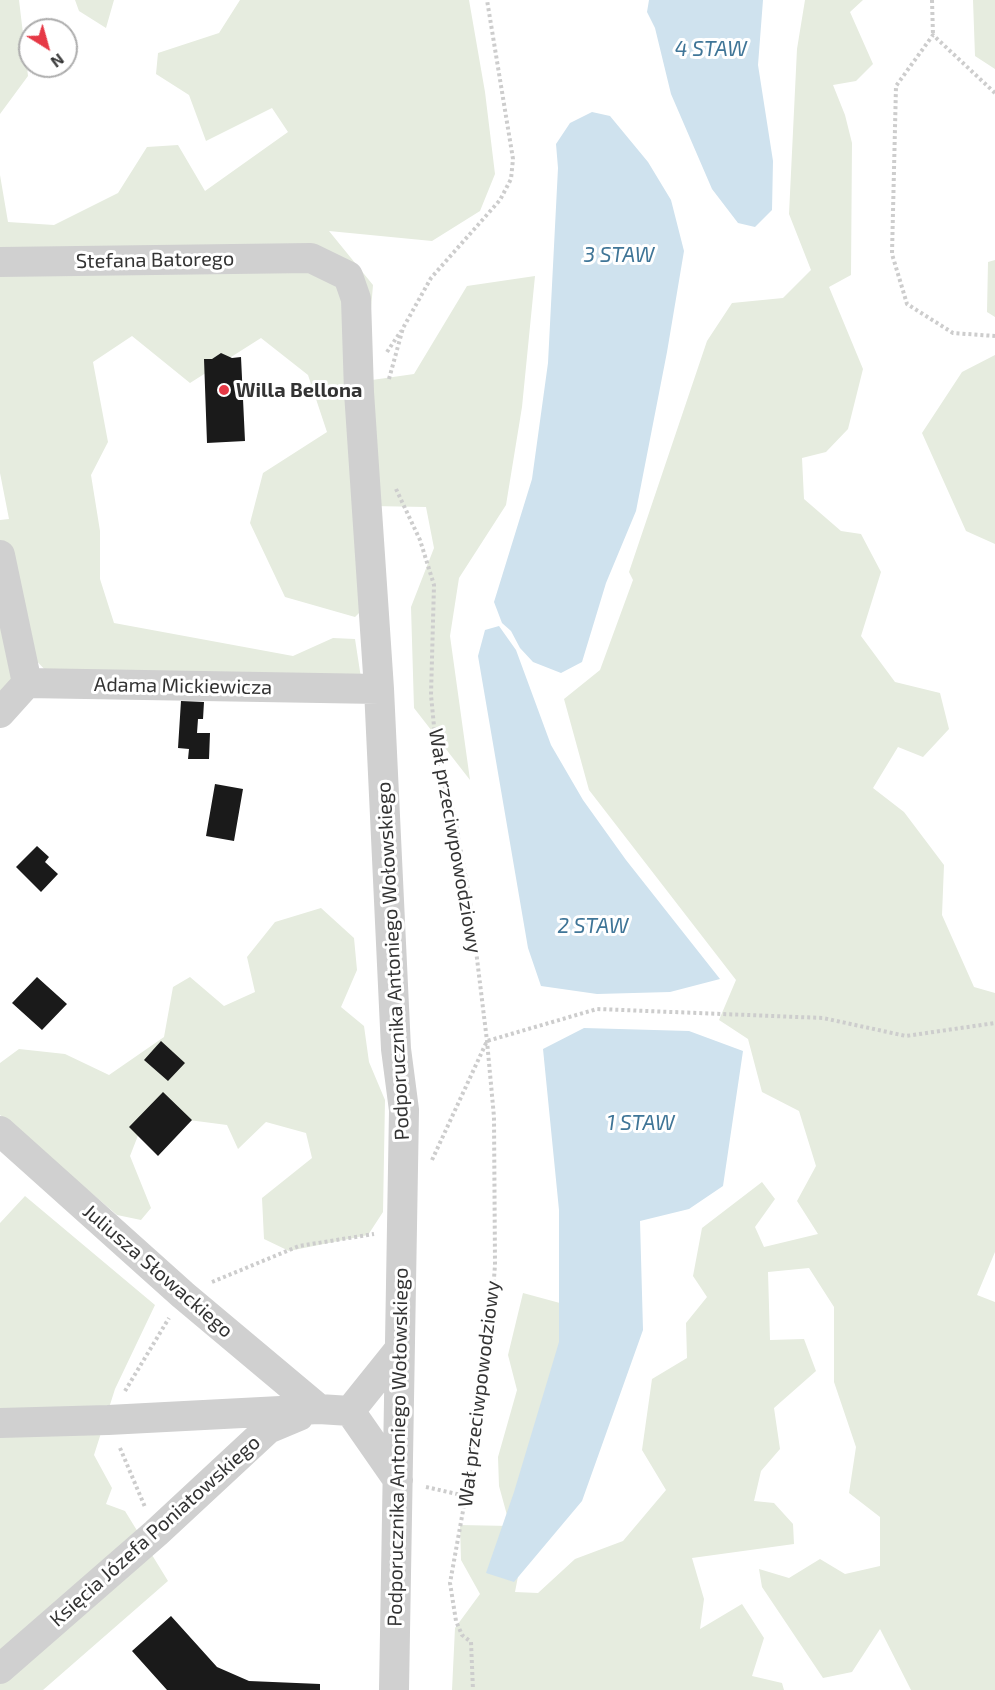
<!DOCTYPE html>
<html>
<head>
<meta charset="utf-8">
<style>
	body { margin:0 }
	#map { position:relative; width:995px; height:1690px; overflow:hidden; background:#fff; font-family:"Exo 2",sans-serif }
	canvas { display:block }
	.north { position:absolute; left:18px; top:18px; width:60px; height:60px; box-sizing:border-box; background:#fff; border:2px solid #adadad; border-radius:50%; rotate:143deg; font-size:16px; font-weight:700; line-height:24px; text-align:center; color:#333 }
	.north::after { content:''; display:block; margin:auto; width:21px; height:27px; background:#e63946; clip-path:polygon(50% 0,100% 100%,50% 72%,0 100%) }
</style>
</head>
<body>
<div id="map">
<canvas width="995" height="1690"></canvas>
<div class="north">N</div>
</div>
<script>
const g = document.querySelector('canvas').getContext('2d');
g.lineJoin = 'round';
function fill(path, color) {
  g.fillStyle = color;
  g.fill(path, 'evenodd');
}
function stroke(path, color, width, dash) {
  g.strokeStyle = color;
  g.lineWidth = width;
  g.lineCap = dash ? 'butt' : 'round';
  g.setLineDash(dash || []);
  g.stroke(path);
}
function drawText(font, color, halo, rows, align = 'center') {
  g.font = font + ' "Exo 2",sans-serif';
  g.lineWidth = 6;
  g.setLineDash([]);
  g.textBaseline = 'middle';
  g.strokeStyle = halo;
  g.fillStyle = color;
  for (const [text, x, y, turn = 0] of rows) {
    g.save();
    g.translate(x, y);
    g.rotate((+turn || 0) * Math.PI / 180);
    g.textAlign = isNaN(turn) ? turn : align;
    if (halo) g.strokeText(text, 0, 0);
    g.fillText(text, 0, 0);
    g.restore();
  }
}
fill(new Path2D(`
	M0,0H19L28,76L0,114Z
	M75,0H114L106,28L79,11Z
	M240,0H469L485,92L495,174L480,211L432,241L329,231L373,285L365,381L414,374L467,286L535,276L522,407L506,505L459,578L450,636L470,780L414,708L411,607L434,548L426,507L371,506L370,602L355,617L285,597L250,523L263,473L327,432L308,375L261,338L190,383L132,336L93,362L108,442L91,475L100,531V579L114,623L293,656L333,638L355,639L361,678L48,673L30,654L0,695V520L9,519L0,473V175L8,222L54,225L118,193L147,147L178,145L205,191L288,132L272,108L206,141L189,95L156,74L158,53L219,33Z
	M805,0H863L850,12L873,64L856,81L833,85L845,115L852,143L851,275L829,287L863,369L848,429L826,452L802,458L804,499L841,531L861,534L881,572L861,636L895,682L940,693L949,729L923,757L898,747L873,788L904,812L944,865L942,915L974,987L995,993V1252L977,1295L995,1302V1690H911L880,1629L852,1672L823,1678L762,1587L759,1569L789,1578L820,1559L845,1574L880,1566V1517L849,1493L856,1447L834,1382V1307L809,1268L768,1272L770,1340L804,1339L816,1371L774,1408L780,1449L761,1471L754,1501L774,1503L793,1524L794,1544L692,1558L704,1599L700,1629L742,1604L764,1638L752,1676L782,1683L784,1690H452L455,1628L480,1594L461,1560L460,1525L510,1526L499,1486L498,1457L517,1390L508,1355L523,1293L582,1309L533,1498L515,1592L538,1593L575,1559L623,1541L666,1490L642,1450L652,1379L687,1358L686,1323L707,1297L693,1276L702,1228L762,1182L775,1199L755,1227L764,1247L818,1234L797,1201L816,1166L799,1111L762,1092L748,1039L719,1020L736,980L589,790L564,699L600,670L633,580L629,572L707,341L732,303L783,298L811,270L789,214L797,49Z
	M973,0H995V69L975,56Z
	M995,260V317L987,312L988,262Z
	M995,355V544L966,531L922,433L962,372Z
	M321,908L354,938L357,970L341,1007L364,1026L369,1062L385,1100L383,1212L368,1235L289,1251L264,1239L262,1198L312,1158L306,1133L266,1122L238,1149L227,1125L181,1119L148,1110L130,1156L151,1208L141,1220L117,1215L0,1115V1063L19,1049L65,1054L109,1075L164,1037L173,987L190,977L224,1006L255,992L247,957L275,922Z
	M25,1196L155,1305L115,1389L94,1455L112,1488L106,1504L125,1511L168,1581L43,1690H0V1223Z`), '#e6ecdf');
fill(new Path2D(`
	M649,0H763L758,65L773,161L772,210L755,227L738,223L712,189L671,94L655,28L647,12Z
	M592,112L610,116L648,162L671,200L684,251L667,352L636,511L606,583L582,662L561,673L533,662L520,648L511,631L502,623L494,602L532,479L548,363L558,168L556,144L570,123Z
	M499,626L516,650L551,745L583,800L626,860L720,979L670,992L597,994L541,986L528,948L478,656L485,630Z
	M584,1028L689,1031L743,1051L723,1186L689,1209L640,1221L643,1330L582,1501L514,1582L486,1573L514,1492L559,1342V1210L543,1049Z`), '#cfe2ee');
fill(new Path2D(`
	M221,353L232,358L241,357L245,441L207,443L204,359H212Z
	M181,701L204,702L203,719H198L197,733H210L209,759H188L189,749L178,748Z
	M215,784L243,789L234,841L206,836Z
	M37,846L49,857L45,862L58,874L41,892L16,867Z
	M37,977L67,1004L42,1030L12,1003Z
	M161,1041L185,1063L168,1081L144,1060Z
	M163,1092L192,1120L158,1156L129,1127Z
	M171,1616L217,1667L249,1681L320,1684V1690H167L132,1651Z`), '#1a1a1a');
stroke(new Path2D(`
	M932,0L933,35
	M995,93L933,35L896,86L892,254L907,304L953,333L995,336
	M387,352L401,331
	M389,379L403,328L431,278L500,200L511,179L513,159L487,0
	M396,489L420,540L434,585L431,695L438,768L454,814L470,901L487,1041L494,1117L495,1265L489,1345L479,1422L450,1583L456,1621L462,1635L471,1642L473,1690
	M432,1160L487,1041L597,1009L823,1018L906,1036L995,1023
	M212,1282L299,1246L374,1234
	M125,1391L169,1318
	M120,1448L145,1507
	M426,1487L466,1496`), '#cdcdcd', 4, [3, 3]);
stroke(new Path2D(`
	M0,262L311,258L348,276L356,299L359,392L379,689L396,1049L404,1110L394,1690
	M0,555L27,683
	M0,713L27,683L379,689
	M0,1131L183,1295L319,1409
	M350,1411L398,1480
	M0,1423L108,1420L319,1409L350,1411L399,1350
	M0,1669L156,1533L268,1429L299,1416`), '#d0d0d0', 30);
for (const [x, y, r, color] of [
	[224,390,6,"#e63946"]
]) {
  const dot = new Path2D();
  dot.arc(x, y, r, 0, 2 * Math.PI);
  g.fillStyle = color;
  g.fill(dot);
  stroke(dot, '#fff', 2);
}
drawText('20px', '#333', '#fff', [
	["Stefana Batorego",155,260,-1],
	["Adama Mickiewicza",183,686,1],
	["Wał przeciwpowodziowy",455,841,80],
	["Podporucznika Antoniego Wołowskiego",393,961,-93],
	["Juliusza Słowackiego",158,1271,41],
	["Wał przeciwpowodziowy",479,1394,-83],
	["Podporucznika Antoniego Wołowskiego",398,1447,-89],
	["Księcia Józefa Poniatowskiego",155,1531,-42]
]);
drawText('bold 20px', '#333', '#fff', [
	["Willa Bellona",236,390]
], 'left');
drawText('italic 21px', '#3f7597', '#fff', [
	["4 STAW",711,49],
	["3 STAW",619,255],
	["2 STAW",593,926],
	["1 STAW",641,1123]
]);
</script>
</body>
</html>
